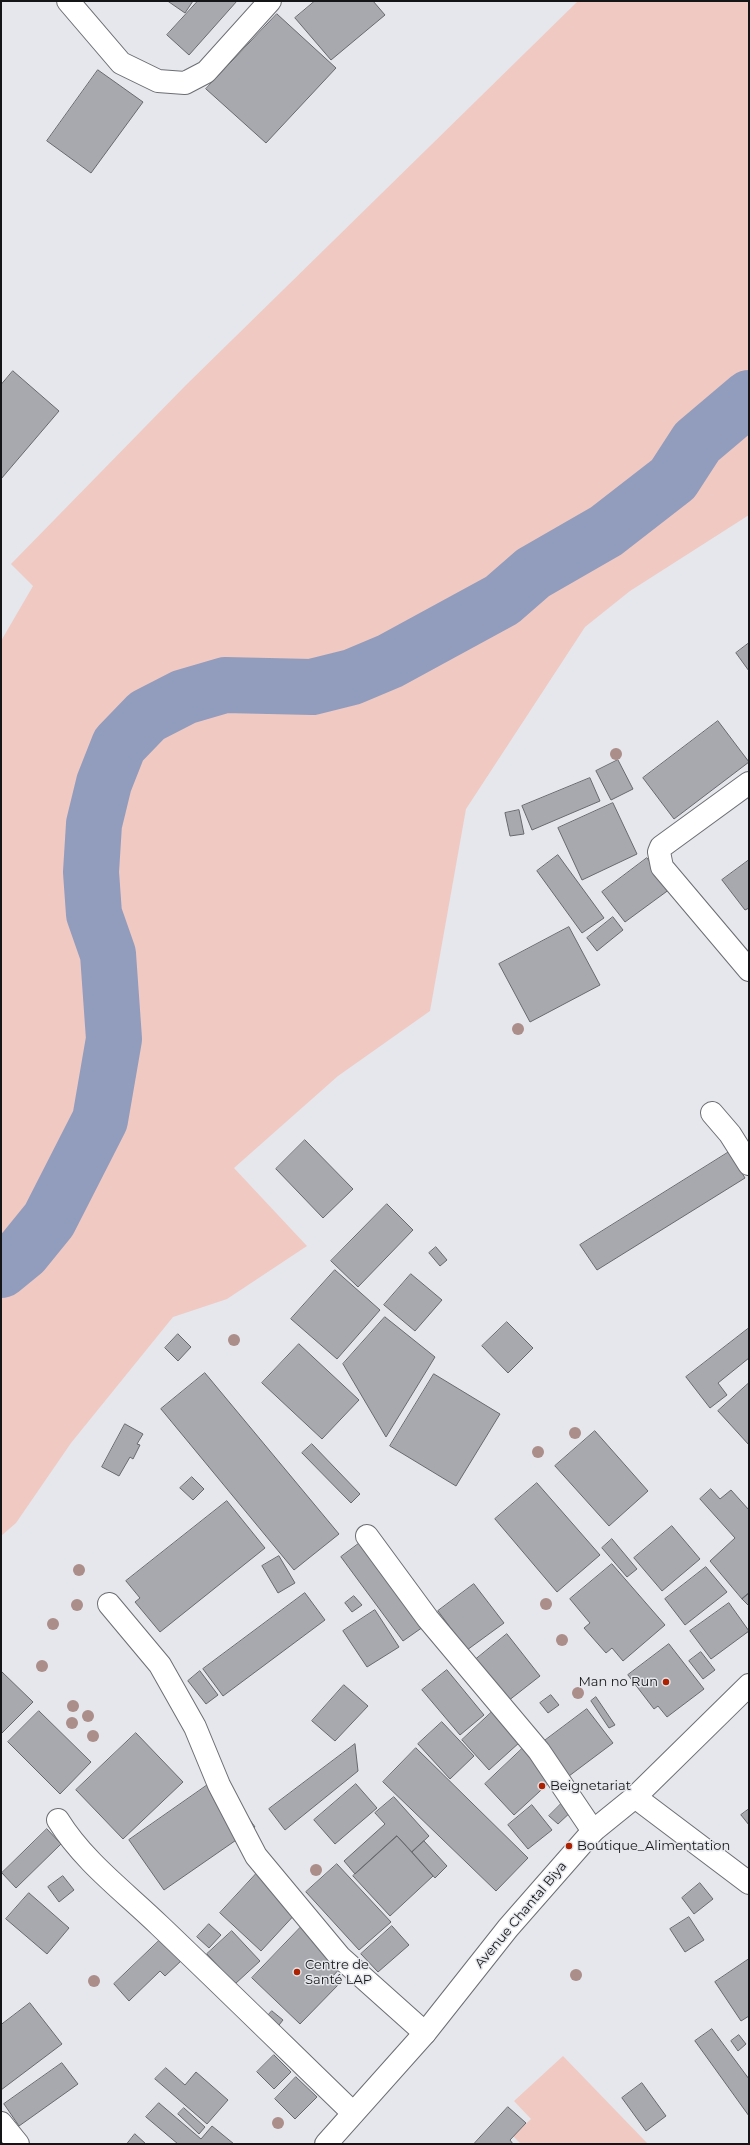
<!DOCTYPE html>
<html>
<head>
<meta charset="utf-8">
<style>
	body { margin:0 }
	#map { position:relative; width:750px; height:2145px; overflow:hidden; background:#e5e7ec; font-family:Montserrat,sans-serif }
	canvas { display:block }
	.frame { position:absolute; inset:0; border:2px solid #141517; pointer-events:none }
</style>
</head>
<body>
<div id="map">
<canvas width="750" height="2145"></canvas>
<div class="frame"></div>
</div>
<script>
const g = document.querySelector('canvas').getContext('2d');
g.lineJoin = 'round';
function fill(path, color) {
  g.fillStyle = color;
  g.fill(path, 'evenodd');
}
function stroke(path, color, width, dash) {
  g.strokeStyle = color;
  g.lineWidth = width;
  g.lineCap = dash ? 'butt' : 'round';
  g.setLineDash(dash || []);
  g.stroke(path);
}
function drawText(font, color, halo, rows, align = 'center') {
  g.font = font + ' Montserrat,sans-serif';
  g.lineWidth = 3;
  g.setLineDash([]);
  g.textBaseline = 'middle';
  g.strokeStyle = halo;
  g.fillStyle = color;
  for (const [text, x, y, turn = 0] of rows) {
    g.save();
    g.translate(x, y);
    g.rotate((+turn || 0) * Math.PI / 180);
    g.textAlign = isNaN(turn) ? turn : align;
    if (halo) g.strokeText(text, 0, 0);
    g.fillText(text, 0, 0);
    g.restore();
  }
}
fill(new Path2D(`
	M578,1H749V515L630,591L585,627L466,809L430,1011L338,1076L234,1168L307,1246L227,1299L173,1317L71,1443L16,1523L1,1536V641L33,586L11,564L186,385Z
	M563,2056L648,2144H521L513,2136L531,2119L514,2101Z`), '#f0cac2');
stroke(new Path2D(`
	M1,1270L23,1252L49,1220L100,1120L114,1039L108,954L94,914L91,872L94,824L104,783L119,745L147,716L184,697L225,685L312,687L352,677L390,661L502,600L533,573L606,531L673,479L697,442L749,398`), '#929dbe', 56);
const building = new Path2D(`
	M170,1H193L185,13L169,2Z
	M198,1H237L189,55L167,35Z
	M315,1H373L385,15L331,60L295,18Z
	M277,14L336,68L266,143L206,89Z
	M98,70L143,102L91,173L47,141Z
	M13,371L59,411L1,479V385Z
	M749,643V671L736,653Z
	M718,721L749,762L674,819L643,778Z
	M618,760L633,789L611,800L596,771Z
	M590,778L600,801L532,830L522,806Z
	M613,803L637,854L582,880L558,828Z
	M519,810L524,834L510,836L505,813Z
	M558,855L604,918L582,933L537,871Z
	M647,858L670,889L625,922L602,892Z
	M749,860V908L745,910L722,880Z
	M613,917L623,930L597,951L587,938Z
	M569,927L600,985L530,1022L499,964Z
	M305,1140L353,1189L323,1218L276,1169Z
	M729,1152L745,1178L597,1270L580,1245Z
	M387,1204L413,1230L358,1287L331,1261Z
	M436,1247L447,1260L440,1266L429,1253Z
	M335,1270L380,1310L337,1359L291,1319Z
	M411,1274L442,1300L415,1331L384,1305Z
	M385,1317L435,1357L386,1437L343,1364Z
	M507,1322L533,1348L508,1373L482,1346Z
	M749,1328V1358L718,1383L727,1395L710,1408L686,1377Z
	M178,1334L191,1347L178,1361L165,1348Z
	M299,1344L359,1400L322,1439L262,1383Z
	M205,1373L339,1534L294,1570L161,1409Z
	M434,1374L500,1414L456,1486L390,1446Z
	M749,1383V1445L718,1411Z
	M125,1424L143,1434L137,1444L140,1445L133,1459L130,1457L119,1476L102,1467Z
	M595,1431L648,1491L609,1526L555,1466Z
	M312,1444L360,1494L351,1503L302,1453Z
	M192,1477L204,1489L193,1500L180,1488Z
	M537,1483L600,1555L557,1592L495,1519Z
	M711,1489L720,1499L731,1490L749,1510V1593L742,1599L710,1561L735,1538L700,1499Z
	M227,1501L265,1548L160,1632L135,1602L140,1598L126,1581Z
	M672,1526L700,1559L662,1591L634,1558Z
	M612,1539L637,1569L627,1577L602,1548Z
	M361,1542L423,1627L403,1641L341,1557Z
	M279,1556L295,1583L278,1593L262,1566Z
	M612,1564L665,1625L623,1661L612,1648L606,1653L584,1628L590,1623L570,1599Z
	M706,1567L727,1592L685,1625L665,1599Z
	M474,1584L504,1623L467,1650L438,1611Z
	M305,1593L325,1620L223,1696L203,1669Z
	M749,1593V1606L742,1599Z
	M354,1596L362,1605L352,1612L345,1603Z
	M729,1603L749,1631L711,1659L690,1631Z
	M375,1610L399,1647L367,1667L343,1631Z
	M507,1634L540,1676L508,1701L475,1660Z
	M669,1644L704,1689L667,1717L658,1706L654,1709L628,1675Z
	M701,1652L715,1670L703,1679L689,1661Z
	M447,1670L484,1715L460,1735L422,1690Z
	M1,1671L33,1702L1,1734Z
	M200,1671L218,1695L206,1704L188,1681Z
	M344,1685L368,1706L335,1741L312,1721Z
	M551,1695L559,1705L548,1713L540,1703Z
	M596,1697L615,1725L609,1728L591,1701Z
	M587,1709L613,1743L569,1776L543,1742Z
	M39,1711L91,1762L60,1794L8,1742Z
	M492,1712L520,1742L489,1770L462,1740Z
	M442,1722L474,1756L450,1779L418,1744Z
	M136,1733L183,1782L123,1839L76,1790Z
	M355,1744L358,1771L285,1830L269,1809Z
	M416,1748L528,1858L496,1891L383,1782Z
	M523,1748L552,1780L514,1815L485,1784Z
	M219,1777L255,1827L164,1890L129,1840Z
	M356,1784L377,1808L335,1844L314,1820Z
	M394,1797L429,1836L412,1852L397,1836L355,1874L344,1861L385,1824L375,1813Z
	M565,1800L574,1809L558,1824L549,1816Z
	M532,1805L552,1830L528,1849L508,1825Z
	M749,1809V1825L741,1815Z
	M47,1829L61,1844L16,1888L2,1873Z
	M397,1836L433,1876L390,1916L353,1876Z
	M424,1841L447,1866L435,1878L412,1852Z
	M337,1864L391,1922L359,1950L306,1892Z
	M257,1873L298,1911L261,1951L220,1913Z
	M63,1876L74,1890L59,1902L48,1887Z
	M700,1883L713,1899L694,1914L682,1898Z
	M29,1893L69,1928L47,1954L6,1919Z
	M689,1917L704,1940L685,1952L670,1929Z
	M209,1924L221,1935L209,1948L197,1937Z
	M392,1926L409,1945L378,1972L361,1954Z
	M301,1927L342,1966L332,1977L339,1984L300,2024L252,1978Z
	M232,1931L260,1961L235,1984L207,1954Z
	M161,1939L182,1960L165,1976L160,1971L129,2001L114,1984Z
	M749,1959V2016L741,2021L715,1982Z
	M30,2003L62,2044L1,2090V2025Z
	M272,2011L283,2020L275,2030L264,2020Z
	M712,2029L749,2079V2116L695,2041Z
	M739,2035L746,2044L738,2051L731,2041Z
	M274,2055L291,2072L274,2089L257,2072Z
	M62,2063L78,2084L19,2126L4,2104Z
	M166,2068L185,2085L196,2072L228,2100L207,2124L155,2079Z
	M296,2077L317,2097L295,2119L275,2099Z
	M642,2083L666,2116L646,2131L622,2098Z
	M159,2103L201,2139L212,2126L234,2144H178L146,2117Z
	M508,2107L526,2123L510,2140L513,2144H474Z
	M184,2108L205,2127L199,2134L178,2114Z
	M135,2134L146,2144H127Z`);
fill(building, '#a7a9ae');
stroke(building, '#68696e', 1);
const minor = new Path2D(`
	M68,1L121,63L158,81L185,83L206,72L270,1
	M749,783L661,847L659,852L662,867L749,970
	M712,1113L730,1134L749,1164
	M367,1536L428,1619L539,1751L593,1831
	M109,1604L160,1665L195,1727L219,1785L256,1856L340,1957L425,2033
	M635,1797L749,1883
	M58,1820C84,1862 125,1892 160,1926C225,1988 289,2051 353,2113
	M1,2123L18,2144`);
const major = new Path2D(`
	M326,2144L425,2033L508,1928L593,1831L635,1797L749,1685`);
stroke(minor, '#6c6e72', 24);
stroke(major, '#6c6e72', 24);
stroke(minor, '#fff', 22);
stroke(major, '#fff', 22);
g.fillStyle = '#ab8d89';
for (const [x, y] of [
	[616,754],
	[518,1029],
	[234,1340],
	[575,1433],
	[538,1452],
	[79,1570],
	[546,1604],
	[77,1605],
	[53,1624],
	[562,1640],
	[42,1666],
	[578,1693],
	[73,1706],
	[88,1716],
	[72,1723],
	[93,1736],
	[316,1870],
	[576,1975],
	[94,1981],
	[278,2123]
]) {
  g.beginPath();
  g.arc(x, y, 6, 0, 2 * Math.PI);
  g.fill();
}
for (const [x, y, r, color] of [
	[666,1682,4,"#ad2000"],
	[542,1786,4,"#ad2000"],
	[569,1846,4,"#ad2000"],
	[297,1972,4,"#ad2000"]
]) {
  const dot = new Path2D();
  dot.arc(x, y, r, 0, 2 * Math.PI);
  g.fillStyle = color;
  g.fill(dot);
  stroke(dot, '#e5e7ec', 1.5);
}
drawText('13px', '#141517', '#e5e7ec', [
	["Man no Run",658,1682,"right"],
	["Beignetariat",550,1786],
	["Boutique_Alimentation",577,1846],
	["Centre de",305,1965],
	["Santé LAP",305,1980]
], 'left');
drawText('13px', '#141517', '#e5e7ec', [
	["Avenue Chantal Biya",521,1915,-50]
]);
</script>
</body>
</html>
